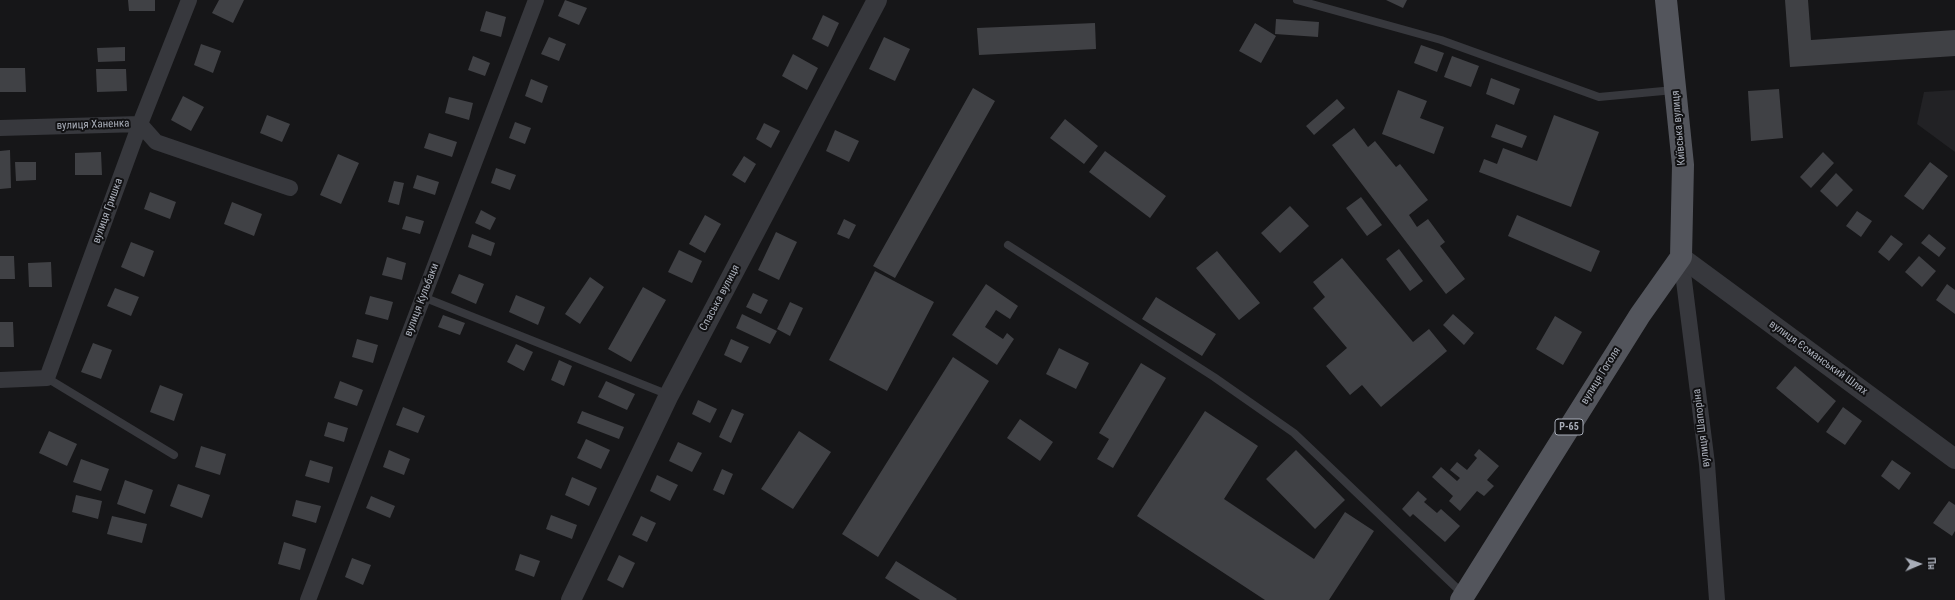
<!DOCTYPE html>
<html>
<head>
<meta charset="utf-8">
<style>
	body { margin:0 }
	#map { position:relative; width:1955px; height:600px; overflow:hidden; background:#161618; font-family:"Roboto Condensed",sans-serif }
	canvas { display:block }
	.north { position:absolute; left:1899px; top:544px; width:40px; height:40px; -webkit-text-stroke:3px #111113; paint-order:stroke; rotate:88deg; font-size:11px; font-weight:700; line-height:16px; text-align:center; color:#a8adb8 }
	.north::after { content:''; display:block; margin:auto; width:14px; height:18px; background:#a8adb8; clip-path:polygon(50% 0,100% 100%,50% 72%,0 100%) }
</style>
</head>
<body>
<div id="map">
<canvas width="1955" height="600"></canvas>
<div class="north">Пн</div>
</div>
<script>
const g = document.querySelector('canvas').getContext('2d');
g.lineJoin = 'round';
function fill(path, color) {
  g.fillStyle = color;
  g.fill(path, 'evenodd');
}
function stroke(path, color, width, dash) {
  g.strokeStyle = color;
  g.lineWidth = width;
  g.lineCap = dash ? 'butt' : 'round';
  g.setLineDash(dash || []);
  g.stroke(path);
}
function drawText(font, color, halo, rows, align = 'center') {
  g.font = font + ' "Roboto Condensed",sans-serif';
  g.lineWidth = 4;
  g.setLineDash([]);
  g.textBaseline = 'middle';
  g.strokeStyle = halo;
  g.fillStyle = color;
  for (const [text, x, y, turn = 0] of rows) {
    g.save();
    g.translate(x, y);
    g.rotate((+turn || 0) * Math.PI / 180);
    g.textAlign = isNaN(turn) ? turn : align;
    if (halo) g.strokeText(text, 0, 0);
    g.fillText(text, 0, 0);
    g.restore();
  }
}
fill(new Path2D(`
	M1955,90V152L1917,124L1924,92Z`), '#222225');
fill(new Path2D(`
	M128,0H155V11H129Z
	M219,0H244L233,23L212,13Z
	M565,0L587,8L579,25L558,16Z
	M1386,0H1407L1403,8Z
	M1785,0H1808L1811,40L1955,30V56L1790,67Z
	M486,11L506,17L501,37L480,31Z
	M823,15L839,23L828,47L812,39Z
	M1276,19L1319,22L1318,37L1275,34Z
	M1095,23L1096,49L979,55L977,28Z
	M1255,23L1276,36L1261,63L1239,51Z
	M549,37L566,44L559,61L541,54Z
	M884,37L910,49L895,81L869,69Z
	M201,44L221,51L213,73L194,65Z
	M1421,45L1444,53L1437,72L1414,63Z
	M125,47V61L98,62L97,48Z
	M793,54L818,68L807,90L782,76Z
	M473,56L490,63L485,76L468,70Z
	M1452,56L1479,66L1471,87L1444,77Z
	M0,68H25L26,92H0Z
	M96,69H126L127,91L97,92Z
	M1491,78L1520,89L1514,105L1486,94Z
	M531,79L548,86L542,103L525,96Z
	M973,88L995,101L895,278L873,266Z
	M1779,89L1783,138L1751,141L1748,91Z
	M1398,90L1427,101L1420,118L1444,127L1434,154L1382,134Z
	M183,96L204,107L191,131L171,120Z
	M449,97L473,103L469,120L445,113Z
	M1337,99L1345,108L1314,135L1306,126Z
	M267,115L290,124L282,142L260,133Z
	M1554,115L1599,132L1571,207L1479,172L1484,159L1497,164L1503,148L1537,161Z
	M1065,119L1098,146L1084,164L1050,138Z
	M515,122L531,128L525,144L509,138Z
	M764,123L780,131L771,148L756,139Z
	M1496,124L1527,136L1522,148L1491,137Z
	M1354,128L1368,147L1375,141L1396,167L1400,164L1428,200L1409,215L1417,227L1428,219L1445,242L1440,246L1465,279L1446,294L1332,145Z
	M835,130L859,141L849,162L826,151Z
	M429,133L457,142L452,157L424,148Z
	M10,150L11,188L0,189V151Z
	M1105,151L1166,196L1150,218L1089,172Z
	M101,152L102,175H75V153Z
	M1823,152L1834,163L1811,188L1800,177Z
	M338,154L359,163L341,204L320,195Z
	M744,156L756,164L745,183L732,175Z
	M15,162H36V180L16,181Z
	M1930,162L1948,176L1923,210L1904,196Z
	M496,168L516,175L510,190L491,183Z
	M1836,173L1853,190L1837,207L1820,191Z
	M417,175L439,182L435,195L413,188Z
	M394,181L404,183L399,205L388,202Z
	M150,192L176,202L170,219L144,209Z
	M1361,197L1382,225L1367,236L1346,208Z
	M232,202L262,214L254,236L224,224Z
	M1290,206L1309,226L1280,253L1261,233Z
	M481,210L496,218L490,230L475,223Z
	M1857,211L1872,221L1861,237L1846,226Z
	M705,215L721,224L705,253L689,244Z
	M1517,215L1600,251L1591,272L1508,236Z
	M406,216L424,221L420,234L402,229Z
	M844,219L856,225L849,239L837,234Z
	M776,232L797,242L779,280L758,270Z
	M472,234L495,243L491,256L468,247Z
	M1929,234L1946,248L1939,257L1921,243Z
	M1891,235L1903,244L1889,261L1878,252Z
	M131,242L154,251L144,277L121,267Z
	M1399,249L1423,281L1410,291L1386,259Z
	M679,250L702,261L692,283L668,272Z
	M1217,251L1260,303L1239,320L1196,268Z
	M0,256H14L15,279H0Z
	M1919,256L1936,271L1922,287L1905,272Z
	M387,257L406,263L402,280L382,275Z
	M1342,258L1413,342L1429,329L1447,351L1381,407L1362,385L1350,395L1326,366L1347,348L1313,308L1325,297L1313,282Z
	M51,262L52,287H29L28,263Z
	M875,271L934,302L887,391L829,360Z
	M459,274L484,284L476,304L451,293Z
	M590,277L604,287L580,324L565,314Z
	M986,284L1018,306L1010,319L996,310L985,327L1003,339L1007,333L1014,339L997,365L952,335Z
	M1947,284L1955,290V314L1936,300Z
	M643,287L666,300L631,362L608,349Z
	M115,288L139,297L131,316L107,306Z
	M753,293L768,300L761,314L746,307Z
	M516,295L545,307L538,325L509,312Z
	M370,296L393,302L388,320L365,314Z
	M1156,297L1216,334L1202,356L1142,319Z
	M790,302L803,308L790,336L777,329Z
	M742,314L777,331L770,344L736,328Z
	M1453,314L1474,333L1464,345L1443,325Z
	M443,315L465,323L460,335L438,327Z
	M1555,316L1582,332L1563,365L1536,349Z
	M0,322H13L14,347H0Z
	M357,339L378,345L373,363L352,357Z
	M731,339L749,347L741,363L724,355Z
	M93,343L112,350L101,379L81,372Z
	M516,344L533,352L524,371L507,362Z
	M1059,348L1089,363L1076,389L1046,374Z
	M953,357L989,381L878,557L842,534Z
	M559,360L572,366L564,386L551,380Z
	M1141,363L1166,378L1113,468L1097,459L1109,439L1099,433Z
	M1795,366L1836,401L1818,423L1776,388Z
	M340,381L363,390L357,406L334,398Z
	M606,381L635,394L627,410L598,397Z
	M160,385L183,394L174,421L150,412Z
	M698,400L717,409L710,423L692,414Z
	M403,407L425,416L418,433L396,425Z
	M1843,407L1862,421L1845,445L1826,432Z
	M732,409L744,414L731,443L719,437Z
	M582,411L624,427L619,439L577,423Z
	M1205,411L1258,446L1224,499L1314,559L1345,512L1374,531L1329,600H1265L1137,516Z
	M1020,419L1053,442L1040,461L1007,438Z
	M328,422L348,428L344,442L324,436Z
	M49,431L77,444L67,466L39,453Z
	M799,431L831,452L793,509L761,489Z
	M586,439L610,450L601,469L577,458Z
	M678,442L702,453L692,472L669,461Z
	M201,446L226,454L220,475L195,467Z
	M1479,449L1499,466L1487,480L1494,486L1484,496L1477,491L1460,511L1449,501L1453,496L1432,477L1441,467L1457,481L1460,478L1450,470L1457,462L1467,470L1477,458L1474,455Z
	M389,450L410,459L404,475L383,467Z
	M1296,450L1345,500L1315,529L1266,479Z
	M81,459L109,469L101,491L73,482Z
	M310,460L333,467L329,483L305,476Z
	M1892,460L1911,473L1899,490L1881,476Z
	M722,469L733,474L724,495L713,490Z
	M657,475L678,485L670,501L650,491Z
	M572,477L597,488L589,506L565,495Z
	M125,480L153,490L145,514L117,504Z
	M178,484L210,495L202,518L170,506Z
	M1418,491L1427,499L1424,502L1437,513L1441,509L1460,526L1445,542L1413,514L1410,517L1402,509Z
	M76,495L102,501L98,519L72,512Z
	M371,496L395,506L390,518L366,508Z
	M296,500L321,506L316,523L292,516Z
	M1949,501L1955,505V531L1952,536L1933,523Z
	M551,515L577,525L572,539L546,529Z
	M112,516L147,524L142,543L107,534Z
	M641,516L656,523L647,542L632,535Z
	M284,542L306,549L300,570L278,564Z
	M520,554L540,561L534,577L515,570Z
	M619,555L635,563L623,588L607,580Z
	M352,558L371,565L363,585L345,577Z
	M896,561L957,599L956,600H920L885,578Z`), '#404145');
stroke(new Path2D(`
	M1297,0L1441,40L1599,97L1674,90
	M1008,245L1214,377L1294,433L1464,595
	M423,297L669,395
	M47,378L174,455`), '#37383d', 8);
stroke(new Path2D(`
	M0,128L140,124L156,142L290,188
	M1681,257L1707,464L1717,600
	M0,380L47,378L140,124L189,0
	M308,600L536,0`), '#37383d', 16);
stroke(new Path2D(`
	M1681,257L1955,459
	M571,600L669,395L877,0`), '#37383d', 20);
stroke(new Path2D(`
	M1461,600L1640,315L1681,257L1683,165L1666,0`), '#53555c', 22);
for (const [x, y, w] of [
	[1569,427,28]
]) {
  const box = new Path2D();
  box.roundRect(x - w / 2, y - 8, w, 16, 3);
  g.fillStyle = '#111113';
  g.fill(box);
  stroke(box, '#a8adb8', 1);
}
drawText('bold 10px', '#a8adb8', null, [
	["Р-65",1569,427]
]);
drawText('11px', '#a8adb8', '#111113', [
	["вулиця Ханенка",93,125,-2],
	["Київська вулиця",1679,128,-95],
	["вулиця Гришка",108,211,-70],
	["Спаська вулиця",720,298,-62],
	["вулиця Кульбаки",422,300,-69],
	["вулиця Єсманський Шлях",1818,358,36],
	["вулиця Гоголя",1601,376,-58],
	["вулиця Шапоріна",1702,428,-97]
]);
</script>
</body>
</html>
